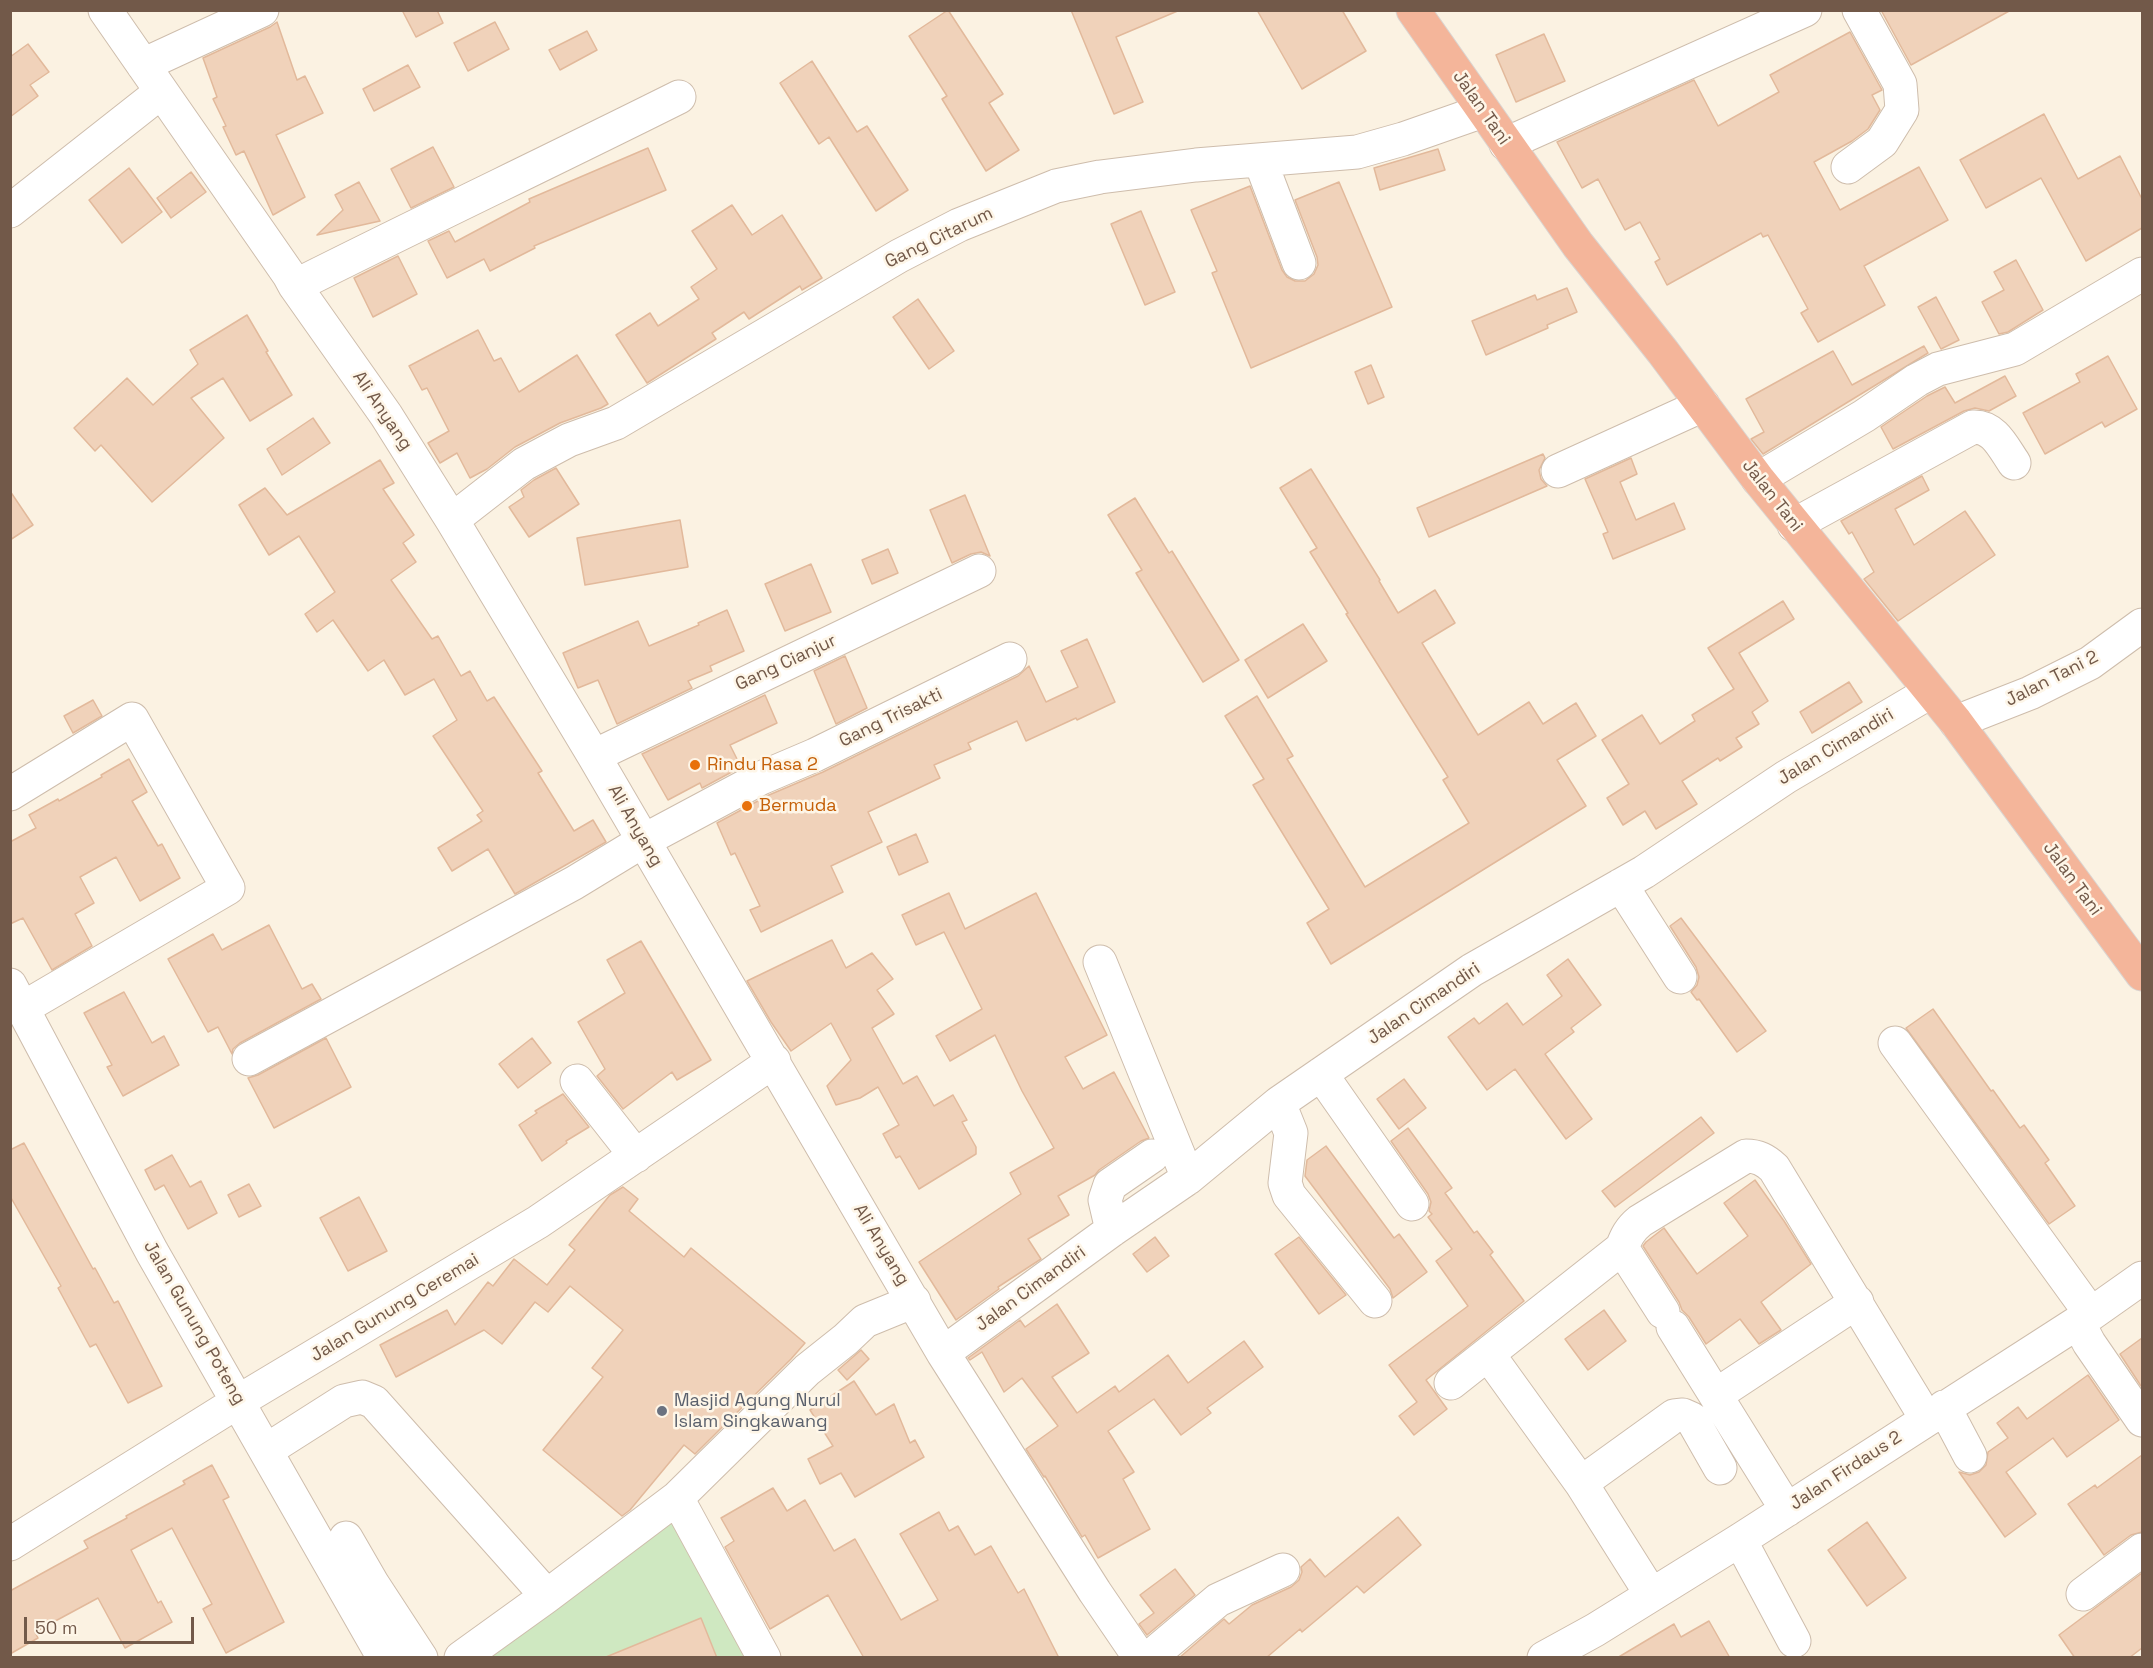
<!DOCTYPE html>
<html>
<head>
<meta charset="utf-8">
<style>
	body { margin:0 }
	#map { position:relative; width:2153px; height:1668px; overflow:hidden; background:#fbf2e2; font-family:"Space Grotesk",sans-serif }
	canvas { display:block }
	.frame { position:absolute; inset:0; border:12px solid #725949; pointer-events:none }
	.scale { position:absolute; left:24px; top:1617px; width:170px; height:27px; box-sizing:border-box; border:3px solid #725949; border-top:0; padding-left:8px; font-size:18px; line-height:21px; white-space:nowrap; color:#725949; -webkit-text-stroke:4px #fef6e8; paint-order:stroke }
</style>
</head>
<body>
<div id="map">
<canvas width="2153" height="1668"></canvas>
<div class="frame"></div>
<div class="scale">50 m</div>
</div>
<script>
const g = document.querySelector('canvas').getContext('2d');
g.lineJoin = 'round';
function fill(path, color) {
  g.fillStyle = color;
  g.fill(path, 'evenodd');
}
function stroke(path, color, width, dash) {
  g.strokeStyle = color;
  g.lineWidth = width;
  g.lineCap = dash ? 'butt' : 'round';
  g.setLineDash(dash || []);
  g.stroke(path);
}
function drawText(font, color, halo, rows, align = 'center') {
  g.font = font + ' "Space Grotesk",sans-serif';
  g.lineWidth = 5;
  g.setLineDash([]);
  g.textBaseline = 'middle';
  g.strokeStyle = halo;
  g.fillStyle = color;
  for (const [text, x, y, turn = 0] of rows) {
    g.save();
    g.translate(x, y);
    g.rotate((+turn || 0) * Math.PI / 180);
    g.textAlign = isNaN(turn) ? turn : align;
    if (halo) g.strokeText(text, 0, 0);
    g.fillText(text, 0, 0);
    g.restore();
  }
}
fill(new Path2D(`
	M675,1519L753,1658H482Z`), '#cfe8c1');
const building = new Path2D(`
	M402,10H437L443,23L416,37Z
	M948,10L1003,94L989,103L1019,150L986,171L942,99L947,96L909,36Z
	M1071,10H1180L1116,37L1143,102L1114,114Z
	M1257,10H1342L1366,51L1302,89Z
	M1881,10H2011L1911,65Z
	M277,22L297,80L305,76L323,113L276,135L305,197L273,215L244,151L236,155L223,127L226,126L213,99L217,97L203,58L270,27Z
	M495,22L509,49L468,71L454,43Z
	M587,31L597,50L560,70L549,50Z
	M1850,32L1882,90L1872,95L1880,110L1868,129L1852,141L1814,162L1840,210L1919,167L1948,220L1864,266L1885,305L1818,342L1801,313L1808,309L1768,235L1763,237L1761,233L1667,285L1655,262L1660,259L1640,222L1625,230L1598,179L1582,188L1557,142L1694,80L1718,126L1779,92L1770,75Z
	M1544,34L1565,81L1516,102L1496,55Z
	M28,44L49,72L30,85L38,96L10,117V57Z
	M812,61L857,132L867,126L908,190L876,211L829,137L819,144L780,83Z
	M408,65L420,87L374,111L363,89Z
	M2044,114L2078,179L2120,156L2142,199V228L2086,261L2041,178L1986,208L1960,160Z
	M433,147L454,187L411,208L391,169Z
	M648,148L666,190L534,246L535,248L490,271L484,259L447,278L428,241L449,231L455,242L530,202L529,199Z
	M1438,149L1445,170L1380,190L1374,168Z
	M129,168L162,212L122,243L89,200Z
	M191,172L206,192L171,218L157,198Z
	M359,182L380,221L317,235L343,210L335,195Z
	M1339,182L1392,307L1251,368L1212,273L1217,271L1191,210L1250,186L1282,270L1287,277L1295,281H1305L1314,274L1318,265L1317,257L1295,200Z
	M732,205L752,235L782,215L822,278L802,290L800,286L749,319L744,312L712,333L716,339L647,383L616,335L650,313L658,326L699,299L691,287L717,269L692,231Z
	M1141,211L1175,292L1145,305L1111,224Z
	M398,256L417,294L373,317L354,278Z
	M2016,260L2043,310L2008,332L1999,334L1982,302L2004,290L1994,272Z
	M1567,288L1577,312L1547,325L1548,328L1486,355L1472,321L1535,295L1537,300Z
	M1936,297L1959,340L1941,349L1918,307Z
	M918,299L954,351L929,369L893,317Z
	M247,315L268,351L266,352L292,395L250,421L223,378L191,398L224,438L152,502L101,445L95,451L74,428L127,378L153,405L198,364L190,350Z
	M478,330L494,361L501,358L519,392L577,355L608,404L601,408L560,423L515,447L487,469L470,478L457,453L440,463L428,443L449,431L427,388L422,390L409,366Z
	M1924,346L1928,353L1763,454L1751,439L1764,432L1746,399L1833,351L1852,385Z
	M2108,356L2137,409L2105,427L2102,422L2045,454L2023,413L2080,382L2076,374Z
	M1371,365L1384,397L1368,404L1355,372Z
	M2005,376L2016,396L1989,411L1975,408L1964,411L1893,449L1881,427L1927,396L1945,387L1955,403Z
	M313,418L330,443L282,475L267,449Z
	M1543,454L1545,458L1539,470L1541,479L1547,486L1429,537L1417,508Z
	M1631,458L1637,474L1620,482L1636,520L1674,503L1685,529L1613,559L1603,534L1608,532L1585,479Z
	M380,460L394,483L383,489L414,535L403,543L416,562L391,580L432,639L438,636L461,676L470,671L487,701L494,697L542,771L538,773L574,831L593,820L606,842L515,894L488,849L452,871L438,848L482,821L477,815L483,811L433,736L457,720L434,679L405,695L384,660L368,671L333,620L317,632L305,614L335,592L299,536L269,555L239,505L265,488L287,515Z
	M556,468L579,504L529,537L509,507L524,497L521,490L534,480Z
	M1311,469L1380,580L1379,581L1398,613L1435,590L1455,623L1422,643L1478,735L1529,702L1543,724L1576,703L1596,736L1557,760L1586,806L1331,964L1307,923L1329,909L1253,785L1264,779L1225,716L1257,696L1293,756L1287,759L1365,887L1469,823L1443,780L1448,777L1346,614L1348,613L1310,552L1317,548L1280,488Z
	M1922,476L1929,490L1895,509L1914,545L1965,511L1995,555L1898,621L1864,579L1874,572L1852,532L1849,534L1841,521Z
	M10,491L33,525L10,540Z
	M965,495L990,556L981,552L971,554L952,563L930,510Z
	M1135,498L1169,553L1172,551L1239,660L1203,682L1136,573L1142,570L1108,515Z
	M680,520L688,567L585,585L577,538Z
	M888,549L898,573L872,584L862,560Z
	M811,564L831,612L785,631L765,584Z
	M1783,601L1794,619L1739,653L1768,701L1752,712L1759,724L1736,738L1742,747L1720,761L1718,758L1682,781L1697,804L1656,829L1645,811L1623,825L1607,798L1629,784L1602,740L1642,715L1660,744L1695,721L1692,715L1734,689L1708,648Z
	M727,610L744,651L710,666L712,671L688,681L692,688L617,724L598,680L578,688L563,653L638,621L649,646L699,625L698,623Z
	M1303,624L1327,661L1268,698L1245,660Z
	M1087,639L1115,702L1077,720L1076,718L1026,741L1017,721L968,743L971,749L934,765L940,778L868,812L882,842L831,866L843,892L761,932L750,910L760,906L735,853L731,855L717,823L769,795L823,772L1018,676L1029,666L1046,702L1078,687L1061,651Z
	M845,656L867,708L836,724L814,671Z
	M1849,682L1862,702L1812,733L1800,712Z
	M765,695L777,723L730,745L741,767L702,788L700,783L668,800L642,754Z
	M93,700L102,716L73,733L64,716Z
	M129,759L147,792L132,801L158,846L162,844L180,878L140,901L116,857L80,877L94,903L75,914L92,946L52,970L23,918L10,924V842L36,828L29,815L58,799L59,801L102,777L101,775Z
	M916,834L928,862L899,875L887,847Z
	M949,893L965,929L1036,893L1107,1035L1065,1057L1083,1089L1114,1072L1149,1138L1141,1141L1099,1170L1095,1175L1058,1196L1069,1215L1028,1239L1041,1259L998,1287L999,1289L956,1320L919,1262L1021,1194L1010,1173L1054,1148L1022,1091L995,1035L950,1061L936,1036L982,1009L944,932L916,945L902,915Z
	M1681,918L1766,1031L1737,1052L1699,999L1697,1000L1691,992L1697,985L1699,977L1696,967L1670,926Z
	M269,925L302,989L312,984L321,999L240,1043L233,1049L232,1054L218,1027L208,1032L168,959L213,934L222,950Z
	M832,940L846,968L872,953L893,979L877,990L894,1014L872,1028L903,1084L917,1076L934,1106L953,1095L967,1120L962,1122L976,1147V1154L919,1189L900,1156L896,1158L883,1134L899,1125L878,1087L860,1098L836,1105L827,1086L851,1060L831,1023L791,1051L771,1022L747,981Z
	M641,941L711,1060L677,1080L672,1072L623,1109L597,1076L605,1069L578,1022L625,993L607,960Z
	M1568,959L1601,1005L1571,1028L1574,1032L1545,1054L1592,1119L1566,1139L1515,1069L1487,1090L1448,1037L1474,1018L1479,1024L1507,1003L1523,1025L1562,996L1547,975Z
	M124,992L152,1043L164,1036L179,1065L123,1096L107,1067L112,1065L84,1013Z
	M1933,1009L1991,1091L1993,1090L2020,1128L2024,1125L2049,1160L2045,1163L2075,1206L2049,1224L1906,1028Z
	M326,1038L351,1087L274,1128L248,1078L258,1075Z
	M532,1038L551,1063L518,1088L499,1064Z
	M1404,1079L1426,1108L1399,1129L1377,1099Z
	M563,1094L589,1127L566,1141L567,1143L542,1161L519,1125L537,1113L535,1111Z
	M1701,1117L1714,1133L1615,1207L1602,1191Z
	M1408,1128L1452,1188L1445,1193L1474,1233L1477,1231L1493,1252L1490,1255L1524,1301L1426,1380L1447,1409L1414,1435L1399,1416L1417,1402L1389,1365L1468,1306L1436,1261L1452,1249L1428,1217L1432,1214L1429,1211L1431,1202L1428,1194L1391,1141Z
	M24,1143L93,1269L95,1268L114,1303L118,1301L162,1386L128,1403L96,1344L90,1347L58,1288L61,1286L10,1196V1150Z
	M1326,1146L1394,1238L1399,1234L1427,1272L1393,1298L1390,1289L1305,1176L1307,1160Z
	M172,1155L190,1187L201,1181L217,1213L188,1229L164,1185L155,1190L145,1170Z
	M1755,1180L1784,1221L1811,1264L1761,1302L1781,1330L1759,1344L1740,1319L1706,1344L1689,1317L1682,1310L1679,1302L1643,1246L1646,1242L1664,1228L1697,1274L1748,1236L1724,1203Z
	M249,1184L261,1206L239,1217L228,1195Z
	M623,1187L638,1199L629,1211L684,1257L691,1248L805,1343L791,1359L695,1454L684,1445L630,1510L622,1516L543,1450L603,1377L592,1368L623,1330L570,1286L548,1312L535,1302L502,1344L484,1330L396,1377L380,1345L447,1310L455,1325L488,1282L493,1286L514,1259L547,1285L575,1250L569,1245L610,1195Z
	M359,1197L387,1251L348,1271L320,1218Z
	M1155,1237L1169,1256L1147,1272L1133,1254Z
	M1299,1237L1346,1295L1319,1314L1275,1254Z
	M1057,1304L1089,1353L1052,1377L1077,1413L1115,1386L1119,1392L1168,1355L1188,1383L1244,1341L1263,1367L1207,1408L1211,1413L1181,1435L1154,1399L1108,1431L1134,1472L1123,1479L1150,1529L1098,1558L1085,1535L1082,1537L1045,1476L1044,1477L1026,1449L1058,1426L1022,1378L1004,1392L982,1352L970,1360L968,1358L1020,1320L1025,1327Z
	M1604,1310L1626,1341L1588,1370L1565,1339Z
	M2142,1338V1385L2141,1386L2120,1354Z
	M861,1350L869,1359L847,1380L838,1370Z
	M2088,1375L2119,1420L2067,1457L2053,1438L2006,1472L2036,1514L2005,1537L1959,1472L1970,1475L1979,1472L1986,1465L1988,1452L2008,1438L1997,1423L2018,1407L2027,1419Z
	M854,1381L876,1415L894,1404L910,1443L915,1440L924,1457L855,1497L841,1473L820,1484L808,1459L833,1446L810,1410Z
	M2142,1455V1532L2131,1535L2104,1555L2068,1504L2095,1485L2097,1488Z
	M212,1465L229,1497L223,1500L284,1622L226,1653L203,1609L212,1604L172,1528L131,1550L158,1603L161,1601L172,1622L125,1648L98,1598L35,1632L38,1638L10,1654V1591L88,1548L84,1541L127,1518L126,1516L185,1484L183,1481Z
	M773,1488L787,1511L805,1500L834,1551L855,1539L901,1620L938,1600L900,1534L939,1512L949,1531L958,1526L975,1555L991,1546L1018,1593L1024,1589L1059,1658H864L828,1595L770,1629L725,1547L734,1541L721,1518Z
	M1398,1517L1421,1545L1364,1593L1357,1586L1302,1632L1300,1629L1266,1658H1179L1224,1619L1229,1624L1252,1605L1291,1587L1299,1580L1302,1572L1301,1567L1310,1559L1325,1577Z
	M1867,1522L1906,1578L1867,1606L1828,1550Z
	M1175,1569L1195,1595L1147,1635L1139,1624L1154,1613L1140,1595Z
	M2142,1573V1648L2129,1658H2075L2059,1635Z
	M701,1618L717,1658H606V1657Z
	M1709,1621L1730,1658H1617L1674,1624L1681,1637Z`);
fill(building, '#f0d2ba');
stroke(building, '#e2b99b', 1.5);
const minor = new Path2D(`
	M105,10L289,275L295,286L386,415L452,520L594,756L943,1353L1095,1592L1140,1658
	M143,65L262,10
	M1506,144L1805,10
	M1260,160L1299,263
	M1848,167L1882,142L1902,110L1900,84L1859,10
	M10,211L161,92
	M295,286C422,222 551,161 679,97
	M1558,471L1703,405
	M1758,479L1864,416L1917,380L1938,369L2015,349L2142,274
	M452,520L524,464L569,440L616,423L899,256L959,225L1056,186L1100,177L1196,165L1357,152L1403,139L1483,111
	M1794,525L1973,427C1994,426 2003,447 2014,463
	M1956,722L2030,693L2090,663L2142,625
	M594,756L979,571
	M10,794L132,719L228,888L23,1008
	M1621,885L1680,977
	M1100,962L1188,1178
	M10,985L152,1252L384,1658
	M1895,1043L2091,1314
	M249,1059L574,883L643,841L761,778L815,755L1010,659
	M1321,1074L1412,1204
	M577,1081L636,1156
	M1279,1103L1291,1133L1285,1183L1289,1195L1375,1301
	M1112,1230L1105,1200L1110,1185L1152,1156
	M1622,1248L1663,1312
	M2078,1322L2089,1343L2142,1420
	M1673,1327L1787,1510
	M943,1353L1112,1230L1188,1178L1279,1103L1472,970L1644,872L1786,777L1930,692
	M1488,1354L1581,1483L1651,1594
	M1451,1383L1622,1248C1626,1237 1630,1229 1640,1221L1746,1156C1758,1156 1765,1160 1774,1168L1926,1418
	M1716,1395L1857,1302
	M1944,1407L1970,1456
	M267,1450L344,1401L362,1397L374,1402L547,1596L677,1498L764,1658
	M1581,1483L1674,1416L1683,1415L1692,1419L1720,1468
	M677,1498L807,1370L846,1339L865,1321L914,1301
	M346,1538L372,1583L354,1594
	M1740,1540L1794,1641
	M10,1544L239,1401L538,1222L774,1061
	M372,1583L421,1658
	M2083,1594L2142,1550
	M461,1658L547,1596
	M1149,1658L1218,1600L1283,1570
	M1544,1658L1595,1630L1740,1540L2091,1314L2142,1278`);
const highway = new Path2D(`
	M1413,10L1578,245L1663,352L1758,479L1956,722L2142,974`);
stroke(minor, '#cebdac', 35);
stroke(highway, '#dad4d0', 35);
stroke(minor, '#fff', 33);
stroke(highway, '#f4b59a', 33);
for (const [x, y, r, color] of [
	[695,765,6,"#e8710a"],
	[747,806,6,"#e8710a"],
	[662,1411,6,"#6b7280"]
]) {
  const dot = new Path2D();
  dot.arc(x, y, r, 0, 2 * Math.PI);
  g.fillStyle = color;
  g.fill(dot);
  stroke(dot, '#fef6e8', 2);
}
drawText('18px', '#725949', '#fef6e8', [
	["Jalan Tani",1481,108,55],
	["Gang Citarum",939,238,-26],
	["Ali Anyang",382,411,56],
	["Jalan Tani",1772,496,52],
	["Gang Cianjur",786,663,-25],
	["Jalan Tani 2",2052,679,-27],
	["Gang Trisakti",891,718,-26],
	["Jalan Cimandiri",1836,747,-31],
	["Ali Anyang",635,826,60],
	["Jalan Tani",2072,879,54],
	["Jalan Cimandiri",1424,1004,-34],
	["Ali Anyang",881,1245,59],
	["Jalan Cimandiri",1031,1289,-36],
	["Jalan Gunung Ceremai",395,1308,-31],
	["Jalan Gunung Poteng",194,1323,60],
	["Jalan Firdaus 2",1846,1471,-33]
]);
drawText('18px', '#c56008', '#fef6e8', [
	["Rindu Rasa 2",707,765],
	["Bermuda",759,806]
], 'left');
drawText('18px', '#5b616d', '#fef6e8', [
	["Masjid Agung Nurul",674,1401],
	["Islam Singkawang",674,1422]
], 'left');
</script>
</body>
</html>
